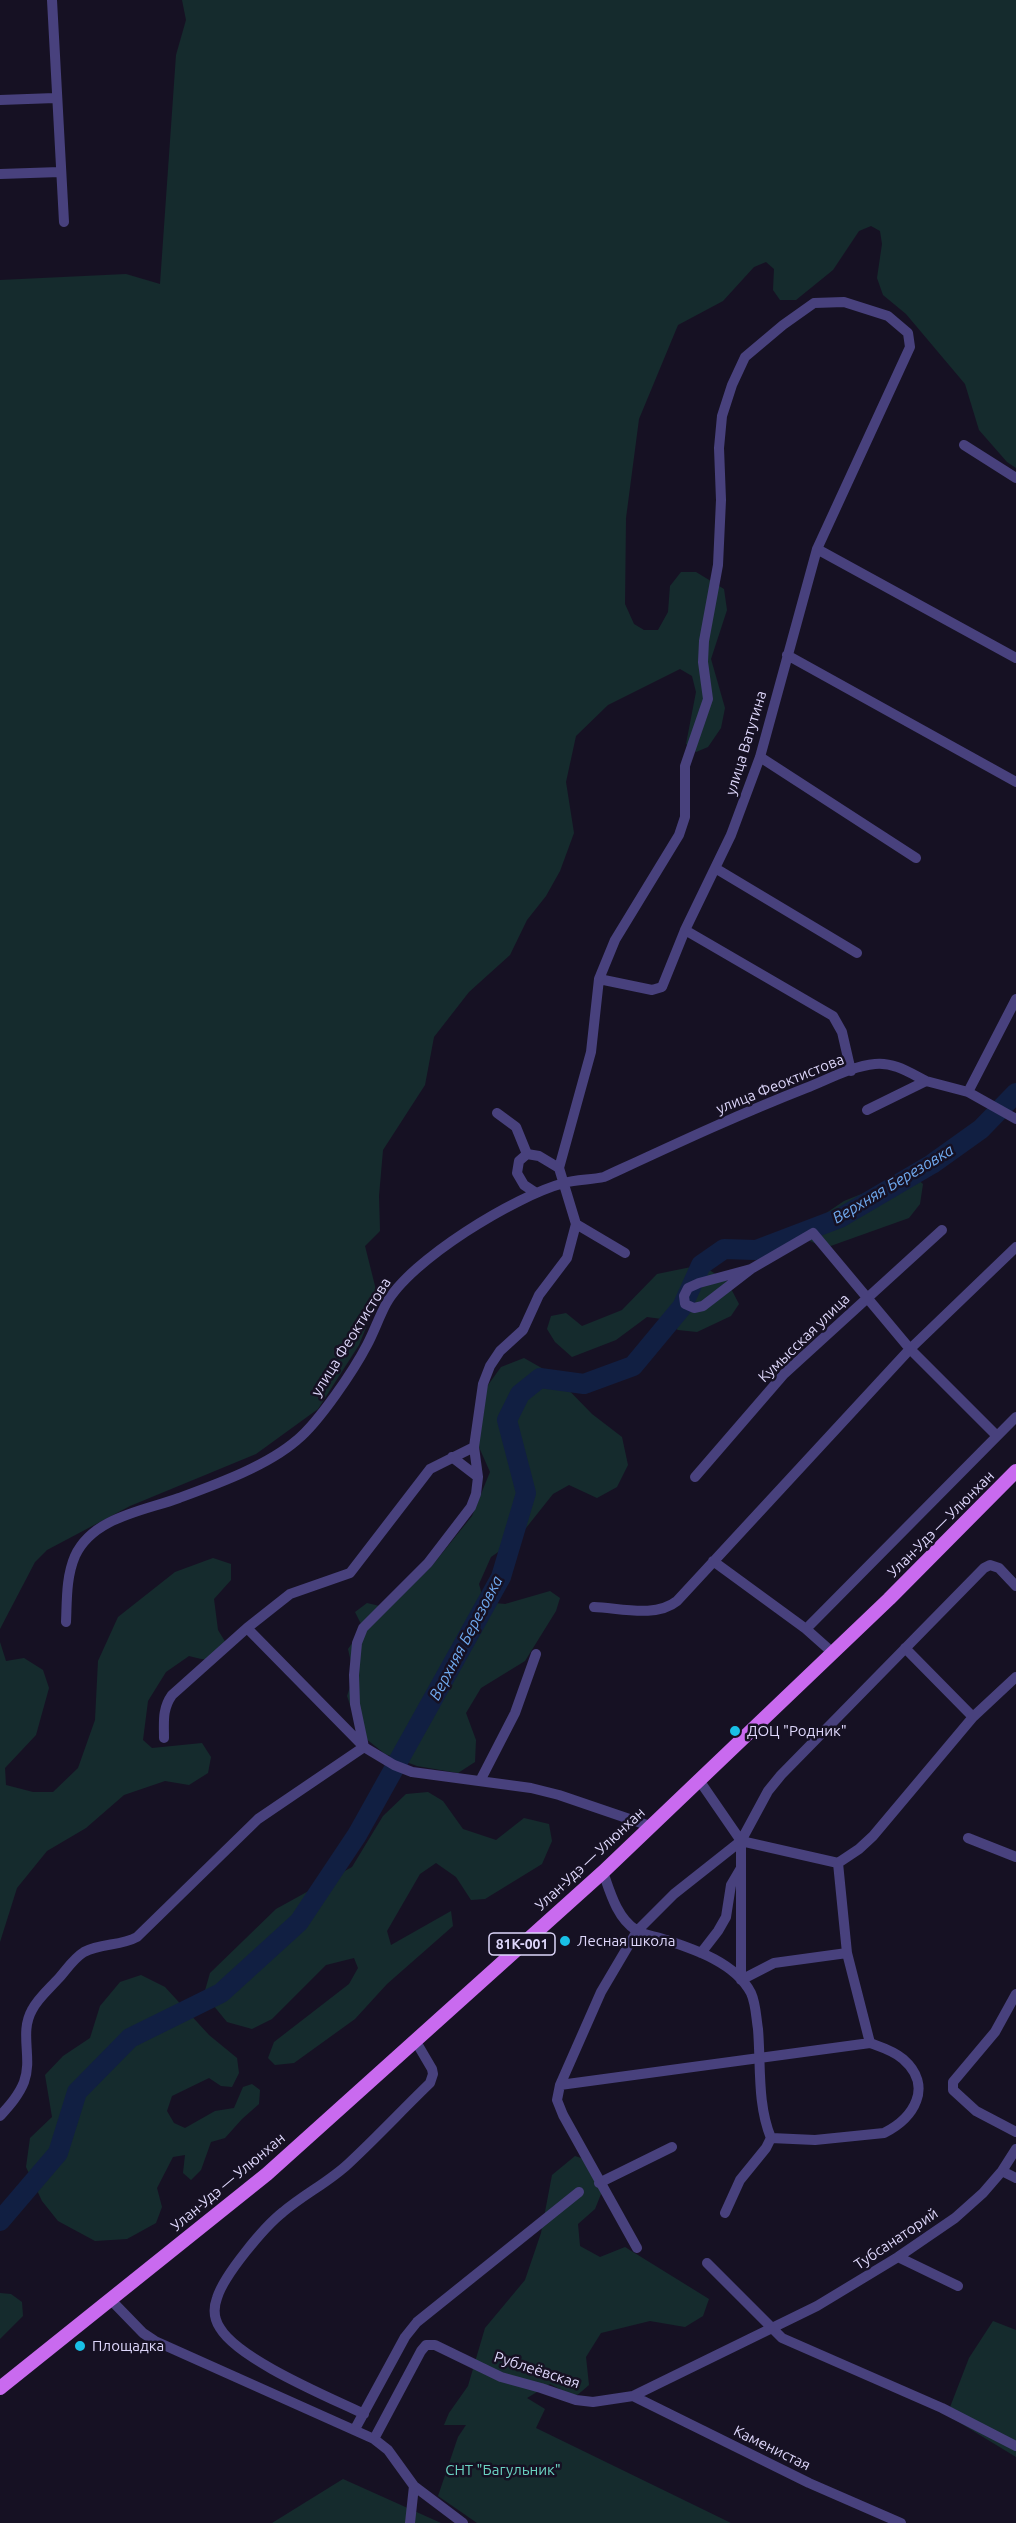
<!DOCTYPE html>
<html>
<head>
<meta charset="utf-8">
<style>
	body { margin:0 }
	canvas { display:block; background:#161123 }
</style>
</head>
<body>
<canvas width="1016" height="2523"></canvas>
<script>
const g = document.querySelector('canvas').getContext('2d');
g.lineJoin = 'round';
function fill(path, color) {
  g.fillStyle = color;
  g.fill(path, 'evenodd');
}
function stroke(path, color, width, dash) {
  g.strokeStyle = color;
  g.lineWidth = width;
  g.lineCap = dash ? 'butt' : 'round';
  g.setLineDash(dash || []);
  g.stroke(path);
}
function drawText(font, color, halo, rows, align = 'center') {
  g.font = font + ' Ubuntu,sans-serif';
  g.lineWidth = 5;
  g.setLineDash([]);
  g.textBaseline = 'middle';
  g.strokeStyle = halo;
  g.fillStyle = color;
  for (const [text, x, y, turn = 0] of rows) {
    g.save();
    g.translate(x, y);
    g.rotate((+turn || 0) * Math.PI / 180);
    g.textAlign = isNaN(turn) ? turn : align;
    if (halo) g.strokeText(text, 0, 0);
    g.fillText(text, 0, 0);
    g.restore();
  }
}
fill(new Path2D(`
	M182,0H1016V468L1007,462L979,430L965,384L906,314L883,295L877,278L882,244L880,231L871,226L859,231L833,270L796,300H780L773,290L774,269L766,262L754,267L723,301L678,325L639,419L626,518L625,604L634,624L644,630H658L668,612L670,586L681,572H696L724,589L727,610L711,659L725,708L721,728L708,747L696,752L686,744L696,692L692,676L680,669L608,705L576,736L566,782L574,833L560,871L546,896L527,920L510,955L469,992L434,1037L425,1085L383,1150L379,1196L380,1231L365,1246L378,1298L359,1345L318,1409L256,1454L130,1506L47,1550L35,1562L0,1629V280L126,274L160,284L176,55L186,20Z
	M911,1174L923,1184L920,1204L909,1218L825,1248L810,1241V1224L844,1201Z
	M701,1265L727,1281L739,1304L731,1316L697,1332L678,1330L662,1319L647,1317L616,1340L572,1357L555,1342L547,1329L551,1316L566,1313L582,1326L622,1310L657,1274Z
	M524,1358L554,1375L592,1414L622,1437L628,1465L617,1487L597,1498L569,1485L553,1494L518,1538L491,1557L479,1584L484,1602L505,1604L550,1591L560,1598L556,1611L525,1661L481,1688L466,1713L476,1740L475,1762L458,1773L417,1766L385,1754L360,1734L347,1696L354,1675L348,1649L363,1628L355,1612L367,1603L388,1608L431,1567L472,1516L490,1472L475,1438L478,1399L501,1367Z
	M213,1558L231,1564V1580L214,1599L218,1630L229,1648C217,1665 207,1660 189,1656L166,1672L148,1701L143,1740L152,1748L202,1743L211,1757L208,1773L189,1785L165,1781L124,1795L86,1828L47,1851L17,1888L0,1942V1642L6,1661L24,1658L43,1670L49,1688L36,1735L5,1768L6,1785L33,1792H53L78,1768L95,1720L98,1661L118,1617L175,1572Z
	M428,1792L443,1801L463,1829L496,1840L524,1818L549,1824L552,1841L542,1864L485,1899L471,1900L456,1877L436,1863L420,1874L387,1931L391,1945L451,1911L453,1926L387,1984L355,2019L294,2063L275,2065L268,2058L274,2042L349,1984L358,1968L354,1958L326,1965L272,2019L252,2029L227,2022L204,1994L210,1973L276,1909L352,1867L383,1816L406,1794Z
	M141,1975L165,1987L209,2035L237,2058L239,2073L232,2087L221,2086L209,2078L172,2096L167,2111L174,2123L185,2128L215,2111L234,2108L243,2087L252,2084L260,2090L259,2104L242,2119L225,2138L211,2142L201,2170L191,2180L183,2173L185,2155L173,2157L157,2188L162,2207L156,2223L127,2239L95,2241L58,2221L42,2201L26,2167L30,2138L52,2117L45,2075L63,2056L90,2038L100,2006L120,1982Z
	M575,2156L590,2161L605,2184L595,2209L578,2224L580,2246L600,2257L625,2247L709,2299L703,2316L685,2327L650,2321L601,2333L586,2357L589,2385L575,2397L550,2384L527,2398L545,2409L536,2428L731,2523H477L438,2496L458,2437L466,2425H444L449,2413L468,2386L485,2328L525,2280L541,2233L552,2175Z
	M0,2293L11,2294L22,2302L23,2316L0,2339Z
	M993,2321L1016,2330V2457L947,2415L969,2358Z
	M343,2479L441,2523H272Z`), '#152b2d');
stroke(new Path2D(`
	M0,2221L58,2153L77,2092L130,2038L221,1993L299,1922L357,1835L501,1577L526,1493L507,1420L520,1394L540,1378L584,1384L633,1366L682,1307L701,1265L724,1249L756,1250L840,1218L932,1164L981,1129L1016,1093`), '#111f42', 20);
stroke(new Path2D(`
	M52,0L64,222
	M0,100L55,98
	M0,174L60,172
	M964,445L1016,478
	M817,549L1016,658
	M787,655L1016,782
	M760,757L916,858
	M715,868L857,953
	M599,979L652,990L662,987L685,930
	M968,1092L1016,999
	M867,1110L926,1081L968,1092L1016,1119
	M497,1113L516,1127L527,1154
	M536,1193L524,1185L517,1173L519,1161L527,1154L539,1156L559,1168
	M625,1253L576,1224L559,1168L591,1052L599,979L615,940L679,835L685,817V766L708,699L703,662L704,641L718,565L721,500L719,448L722,416L732,385L745,357L783,325L814,303L844,302L888,316L908,333L910,347L817,549L760,757L731,835L685,930L833,1016L842,1032L851,1071
	M751,1269L703,1306L694,1308L685,1304L684,1296L688,1288L699,1283L751,1269L813,1233L910,1349L997,1436
	M452,1457L478,1477
	M695,1477L784,1374L942,1230
	M713,1561L806,1629L833,1653
	M594,1607C620,1608 656,1618 677,1601L910,1349L1016,1247
	M66,1622C67,1600 66,1577 75,1556C93,1517 144,1511 179,1498C217,1484 267,1466 297,1440C319,1422 354,1370 367,1345C374,1332 379,1317 386,1304C410,1260 515,1196 564,1183C576,1179 591,1180 604,1177C671,1146 737,1115 806,1088C827,1080 852,1066 875,1064C894,1062 910,1073 926,1081
	M806,1629L1016,1417
	M905,1648L973,1717
	M164,1738C164,1722 162,1709 172,1695L247,1628
	M364,1747L355,1704L354,1675L357,1643L363,1628L428,1563L471,1507L476,1494L478,1477L474,1447L483,1384L490,1366L500,1351L523,1330L539,1295L567,1258L576,1224
	M364,1747L247,1628L290,1594L350,1573L430,1469L474,1447
	M699,1780L741,1841V1980
	M480,1781L515,1713L536,1654
	M968,1838L1016,1857
	M741,1841L838,1863L847,1953L870,2043
	M838,1863L859,1849L873,1836L973,1717L1016,1677
	M603,1872C610,1892 617,1918 636,1930C643,1935 655,1936 663,1939C693,1949 735,1962 751,1993C756,2004 756,2017 758,2029C761,2065 757,2104 771,2138
	M701,1953L718,1931L726,1917L731,1885L741,1868
	M741,1980L774,1963L847,1953
	M1016,1994L995,2032L953,2082V2090L976,2111L1016,2132
	M560,2085L870,2043C881,2047 894,2051 903,2059C934,2086 914,2118 884,2133L815,2140L771,2138L766,2148L740,2180L725,2213
	M0,2116C9,2106 19,2095 24,2082C33,2058 19,2033 32,2010C38,1998 50,1988 59,1978C66,1970 74,1958 84,1952C101,1943 121,1946 137,1937L258,1819L364,1747L394,1765L412,1772L531,1788L559,1795L650,1826
	M1002,2171L1016,2178
	M599,2183L672,2147
	M637,2248L563,2115L557,2100L560,2085L601,1992L637,1931L674,1894L741,1841L768,1791L781,1775L984,1568L990,1565L999,1568L1016,1586
	M898,2257L958,2286
	M707,2263L782,2338L942,2408L1016,2446
	M110,2299L143,2333L155,2341L374,2439L388,2450L414,2486L410,2523
	M633,2396L809,2483L901,2523
	M364,2414C329,2397 239,2360 220,2328C214,2319 213,2309 217,2298C224,2275 264,2227 283,2212C304,2194 329,2182 349,2163C377,2137 403,2109 430,2083L433,2074L432,2069L415,2040
	M355,2429L405,2337L417,2322L579,2192
	M374,2439L421,2351L426,2345H435L501,2377L541,2388L576,2400L593,2402L633,2396L817,2306L898,2257L955,2218L983,2193L1002,2171L1016,2149
	M414,2486L463,2523`), '#48417d', 10);
stroke(new Path2D(`
	M0,2388L267,2174L603,1872L889,1599L1016,1471`), '#c96aef', 14);
for (const [x, y, r, color] of [
	[735,1731,6,"#19c0e6"],
	[565,1941,6,"#19c0e6"],
	[80,2346,6,"#19c0e6"]
]) {
  const dot = new Path2D();
  dot.arc(x, y, r, 0, 2 * Math.PI);
  g.fillStyle = color;
  g.fill(dot);
  stroke(dot, '#161123', 2);
}
for (const [x, y, w] of [
	[522,1944,66]
]) {
  const box = new Path2D();
  box.roundRect(x - w / 2, y - 11, w, 22, 4.5);
  g.fillStyle = '#161123';
  g.fill(box);
  stroke(box, '#ded7fb', 1.5);
}
drawText('bold 14px', '#ded7fb', null, [
	["81К-001",522,1944]
]);
drawText('15px', '#ded7fb', '#161123', [
	["улица Ватутина",746,743,-73],
	["улица Феоктистова",780,1084,-22],
	["улица Феоктистова",351,1337,-58],
	["Кумысская улица",804,1338,-44],
	["Улан-Удэ — Улюнхан",941,1524,-45],
	["Улан-Удэ — Улюнхан",590,1859,-43],
	["Улан-Удэ — Улюнхан",228,2182,-40],
	["Тубсанаторий",896,2239,-34],
	["Рублеёвская",537,2370,18],
	["Каменистая",772,2448,26]
]);
drawText('15px', '#ded7fb', '#161123', [
	["ДОЦ \"Родник\"",747,1731],
	["Лесная школа",577,1941],
	["Площадка",92,2346]
], 'left');
drawText('15px', '#6bd3c2', '#161123', [
	["СНТ \"Багульник\"",503,2470]
]);
drawText('italic 16px', '#70aaf0', '#161123', [
	["Верхняя Березовка",893,1184,-31],
	["Верхняя Березовка",466,1638,-62]
]);
</script>
</body>
</html>
